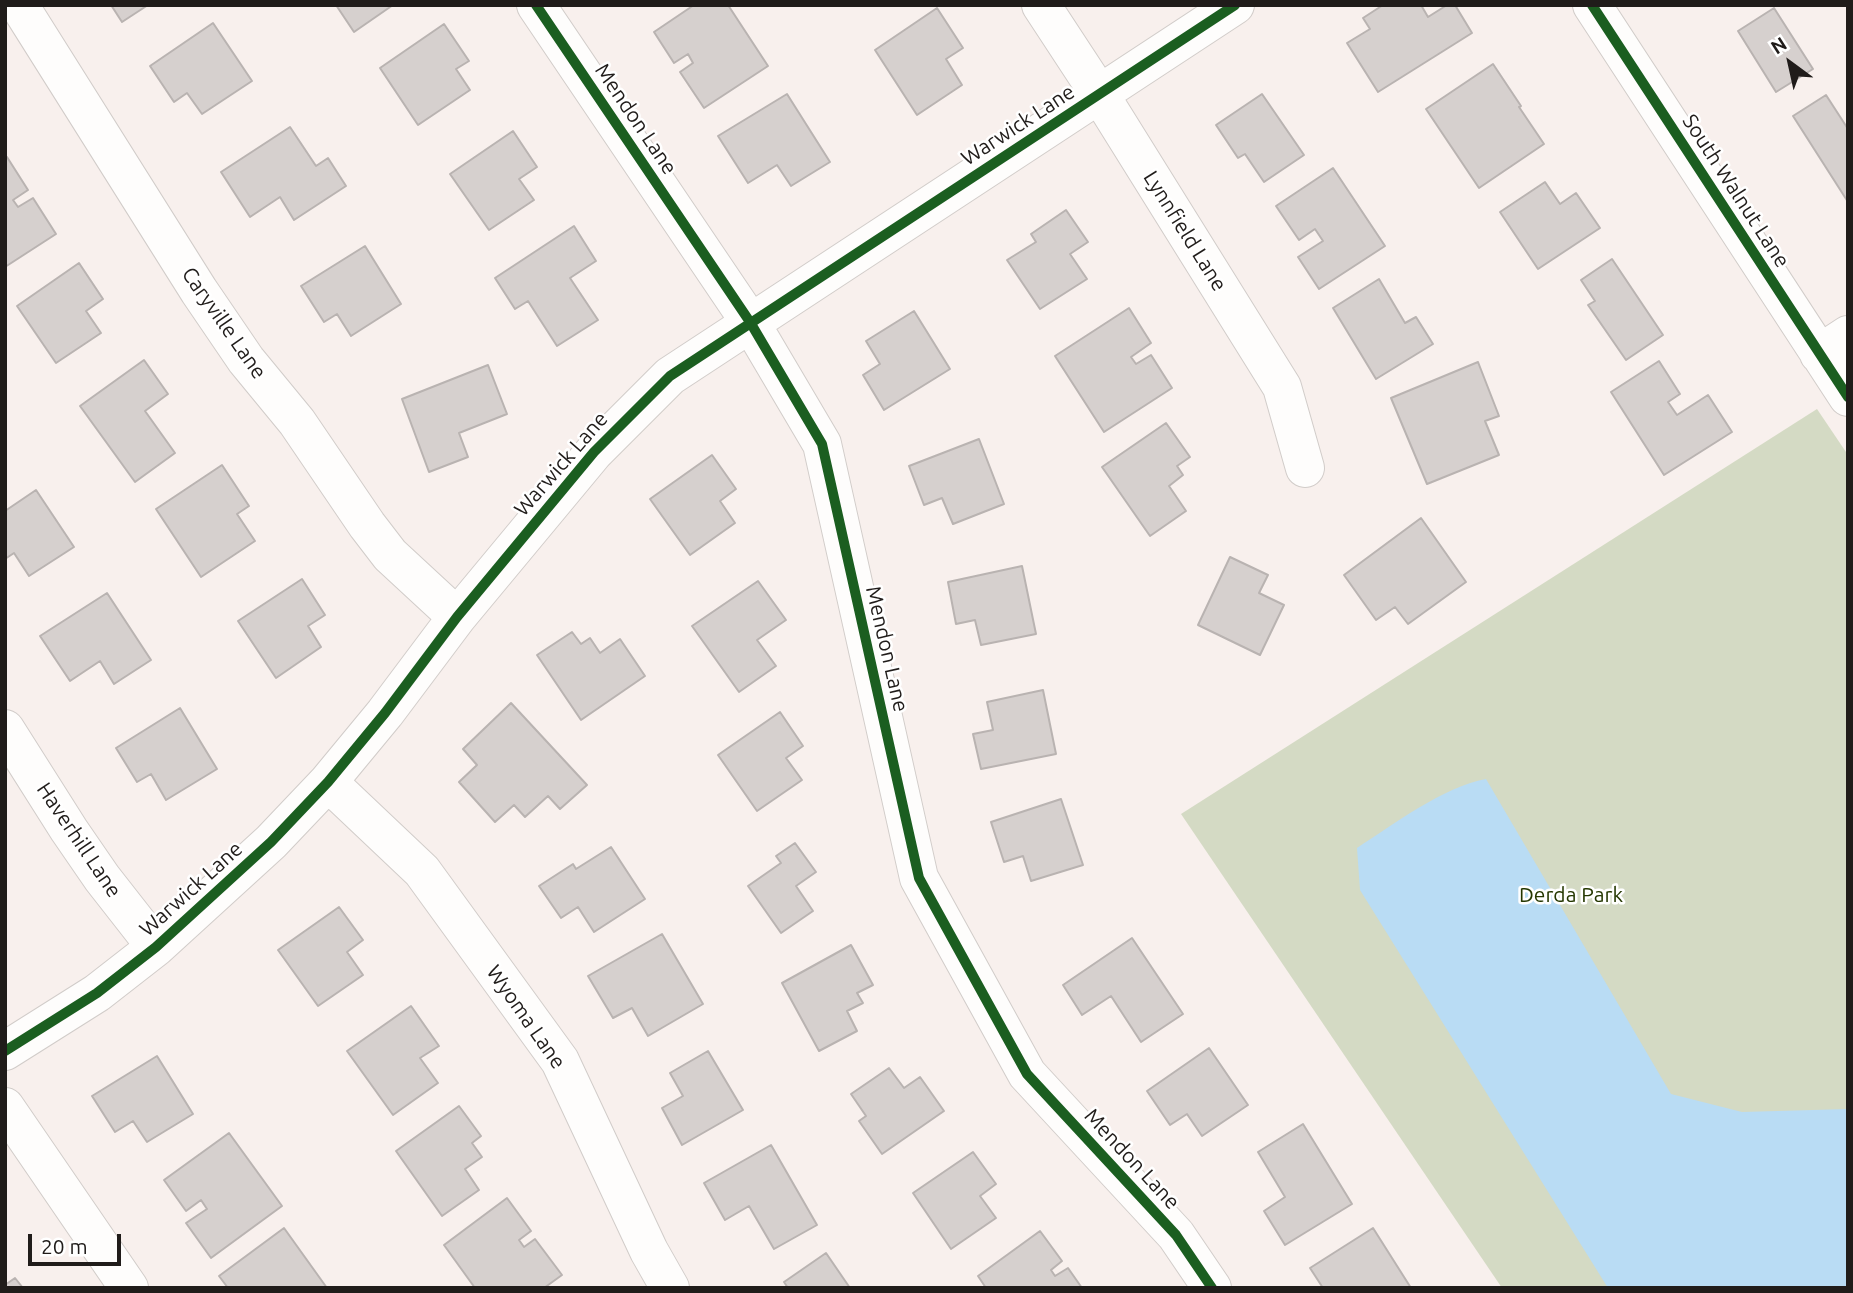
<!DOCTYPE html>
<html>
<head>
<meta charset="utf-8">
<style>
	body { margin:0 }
	#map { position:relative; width:1853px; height:1293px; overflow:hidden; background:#f8f0ed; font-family:Ubuntu,sans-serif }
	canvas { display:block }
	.frame { position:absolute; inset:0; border:7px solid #201c1a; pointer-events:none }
	.north { position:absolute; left:1755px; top:28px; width:70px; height:70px; -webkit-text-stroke:5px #fff; paint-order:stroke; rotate:327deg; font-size:19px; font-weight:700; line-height:28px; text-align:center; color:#201c1a }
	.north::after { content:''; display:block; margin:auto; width:24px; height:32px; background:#201c1a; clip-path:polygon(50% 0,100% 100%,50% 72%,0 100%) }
	.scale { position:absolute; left:28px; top:1234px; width:93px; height:32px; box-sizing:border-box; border:4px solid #201c1a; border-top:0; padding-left:9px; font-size:21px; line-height:24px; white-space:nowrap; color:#201c1a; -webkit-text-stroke:5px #fff; paint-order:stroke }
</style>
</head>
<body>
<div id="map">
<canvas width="1853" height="1293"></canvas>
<div class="frame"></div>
<div class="north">N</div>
<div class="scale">20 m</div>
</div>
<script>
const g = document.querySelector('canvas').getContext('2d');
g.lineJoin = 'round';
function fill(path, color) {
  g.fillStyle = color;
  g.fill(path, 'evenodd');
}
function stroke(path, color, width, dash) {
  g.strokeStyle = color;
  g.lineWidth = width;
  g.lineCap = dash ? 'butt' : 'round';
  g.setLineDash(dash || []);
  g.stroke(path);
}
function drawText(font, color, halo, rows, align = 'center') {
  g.font = font + ' Ubuntu,sans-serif';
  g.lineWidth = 5;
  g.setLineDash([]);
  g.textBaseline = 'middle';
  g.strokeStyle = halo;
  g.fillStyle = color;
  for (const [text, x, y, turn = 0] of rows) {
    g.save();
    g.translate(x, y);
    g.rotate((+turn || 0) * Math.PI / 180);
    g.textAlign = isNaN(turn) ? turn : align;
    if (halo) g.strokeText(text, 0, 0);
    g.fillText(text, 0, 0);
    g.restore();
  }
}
fill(new Path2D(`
	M1817,409L1848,455V1288H1502L1181,814Z`), '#d4dac4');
fill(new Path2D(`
	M1486,779L1671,1094L1742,1112L1848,1109V1288H1608L1360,890L1357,848C1394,824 1443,787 1486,779Z`), '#b9dcf4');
const building = new Path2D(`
	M111,5H148L122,22Z
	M336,5H393L354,32Z
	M694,5H728L768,66L704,108L680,72L693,63L688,54L674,63L654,32Z
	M1383,5H1421L1428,17L1447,5H1455L1472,33L1378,92L1347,43L1370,29L1363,18Z
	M937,8L963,48L946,59L962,85L917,115L875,50Z
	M1774,8L1813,69L1776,92L1738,31Z
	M213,23L252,81L202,114L187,93L174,102L150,66Z
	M444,24L469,61L456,69L470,90L418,125L380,68Z
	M1493,64L1521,106L1519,107L1544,144L1479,188L1426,109Z
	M787,94L830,162L791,186L777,165L748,183L718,136Z
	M1262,94L1304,155L1264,182L1245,154L1238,158L1216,125Z
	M1826,95L1848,129V202L1793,116Z
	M290,127L316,166L328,158L346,186L294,220L280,197L250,217L221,172Z
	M513,131L537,167L519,179L534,200L489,230L450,174Z
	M7,157L28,190L13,200L18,207L33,198L56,234L5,267V158Z
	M1333,168L1385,246L1319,289L1298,257L1323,241L1315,229L1299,240L1276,206Z
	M1545,182L1560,204L1576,193L1600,228L1538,269L1500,212Z
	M1066,210L1088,242L1070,254L1087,279L1040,309L1007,260L1036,242L1031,234Z
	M574,226L596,261L570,278L598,320L557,346L528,301L515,309L495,278Z
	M365,246L401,304L351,336L337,314L324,322L301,286Z
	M1612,259L1663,335L1626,360L1588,305L1595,301L1581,280Z
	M79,263L103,299L86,311L101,333L56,363L17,306Z
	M1379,279L1405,323L1416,317L1433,344L1376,379L1333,308Z
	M1129,308L1151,343L1131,357L1136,364L1151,355L1172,388L1104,432L1055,356Z
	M914,311L950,369L884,410L863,375L880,364L866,341Z
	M144,360L168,394L145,411L175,453L135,482L80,406Z
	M1659,361L1680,394L1668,402L1677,415L1708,395L1732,432L1664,475L1611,392Z
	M1478,362L1499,416L1485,421L1499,455L1427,484L1391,398Z
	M488,365L507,414L459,433L468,457L429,472L402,399Z
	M1166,423L1190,457L1177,466L1183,475L1169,486L1186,511L1150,536L1102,467Z
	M979,439L1004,504L953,524L942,498L924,505L909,466Z
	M712,455L736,489L720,501L735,523L690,555L650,499Z
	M222,465L249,506L237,514L255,541L201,577L156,509Z
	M36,490L74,547L29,576L14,553L5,559V511Z
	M1421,518L1466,582L1408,624L1395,607L1376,620L1344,575Z
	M1230,557L1268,575L1259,593L1284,605L1260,655L1198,625Z
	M1022,566L1036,634L981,645L975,620L956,624L948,582Z
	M302,579L325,615L308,626L321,647L276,678L238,621Z
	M758,581L786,620L757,640L776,666L739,692L692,626Z
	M107,593L151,660L114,684L100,661L70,681L40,636Z
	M572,632L581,644L590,638L600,653L620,639L645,676L581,720L537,655Z
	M1043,690L1056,754L981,769L973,734L993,730L987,702Z
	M511,703L587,785L560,809L548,796L525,817L514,805L495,822L459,782L477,765L463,749Z
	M180,708L217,769L166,800L151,774L137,782L116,748Z
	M780,712L803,746L786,758L802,780L757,811L718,755Z
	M1061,799L1083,865L1031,881L1023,856L1004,862L991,822Z
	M795,843L816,872L796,886L813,911L781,933L748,886L781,863L776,856Z
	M611,847L645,899L594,932L578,907L561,918L539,886L573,864L576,869Z
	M339,907L363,940L347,952L363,975L318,1006L278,950Z
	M662,934L703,1004L648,1036L632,1008L613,1018L588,976Z
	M1132,938L1183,1014L1141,1042L1111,996L1082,1015L1063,985Z
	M851,945L873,985L857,993L863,1003L847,1011L857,1031L819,1051L782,983Z
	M411,1006L439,1046L420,1058L438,1083L393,1115L347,1051Z
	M1209,1048L1248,1105L1202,1136L1187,1114L1170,1125L1147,1091Z
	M708,1051L743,1110L682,1145L662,1108L683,1096L670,1073Z
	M157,1056L193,1114L147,1142L133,1121L115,1132L92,1096Z
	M889,1068L904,1088L920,1077L944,1111L882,1154L859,1121L866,1116L851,1094Z
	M459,1106L481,1136L472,1143L482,1157L465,1169L479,1190L442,1216L396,1151Z
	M1303,1124L1352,1204L1285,1245L1264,1211L1285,1197L1258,1152Z
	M229,1133L282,1206L211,1258L186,1223L207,1209L201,1200L186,1211L164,1180Z
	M771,1145L817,1225L774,1249L749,1206L725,1220L704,1183Z
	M973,1152L996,1184L980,1196L996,1218L951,1249L913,1193Z
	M507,1198L531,1231L519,1240L524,1247L535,1239L562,1275L544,1288H475L444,1245Z
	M284,1228L327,1288H228L219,1276Z
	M1373,1228L1411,1288H1323L1310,1268Z
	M1040,1231L1062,1261L1051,1270L1055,1276L1068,1268L1082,1288H986L978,1276Z
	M826,1253L850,1288H788L784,1282Z
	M15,1278L23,1288H5V1285Z`);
fill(building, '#d6d0ce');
stroke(building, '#b9b3b1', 2);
const minor = new Path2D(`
	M19,5L199,291L246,360L297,422L367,525L390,555L457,617
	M536,5L750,322L822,444L919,878L1027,1074L1176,1235L1212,1288
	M1041,5L1100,95L1282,387L1305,468
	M1592,5L1848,397
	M1819,354L1848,335
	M5,729L69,830L102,878L156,947
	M328,782L422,871L560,1061L649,1251L670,1288
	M5,1051L97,993L156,947L271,842L328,782L385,713L457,617L594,452L670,376L1235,5
	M5,1107L129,1288`);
stroke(minor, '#d1ccc9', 40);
stroke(minor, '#fefdfc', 38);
stroke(new Path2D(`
	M536,5L750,322L822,444L919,878L1027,1074L1176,1235L1212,1288
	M1592,5L1848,397
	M5,1051L97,993L156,947L271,842L328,782L385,713L457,617L594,452L670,376L1235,5`), '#1b5e20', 10);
drawText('21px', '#201c1a', '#fff', [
	["Mendon Lane",636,119,56],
	["Warwick Lane",1018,125,-33],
	["South Walnut Lane",1736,191,57],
	["Lynnfield Lane",1185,231,58],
	["Caryville Lane",224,323,55],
	["Warwick Lane",561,464,-49],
	["Mendon Lane",887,649,77],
	["Haverhill Lane",79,840,56],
	["Warwick Lane",191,889,-42],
	["Wyoma Lane",526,1017,55],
	["Mendon Lane",1132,1159,47]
]);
drawText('21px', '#243700', '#fff', [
	["Derda Park",1571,895]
]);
</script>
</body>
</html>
